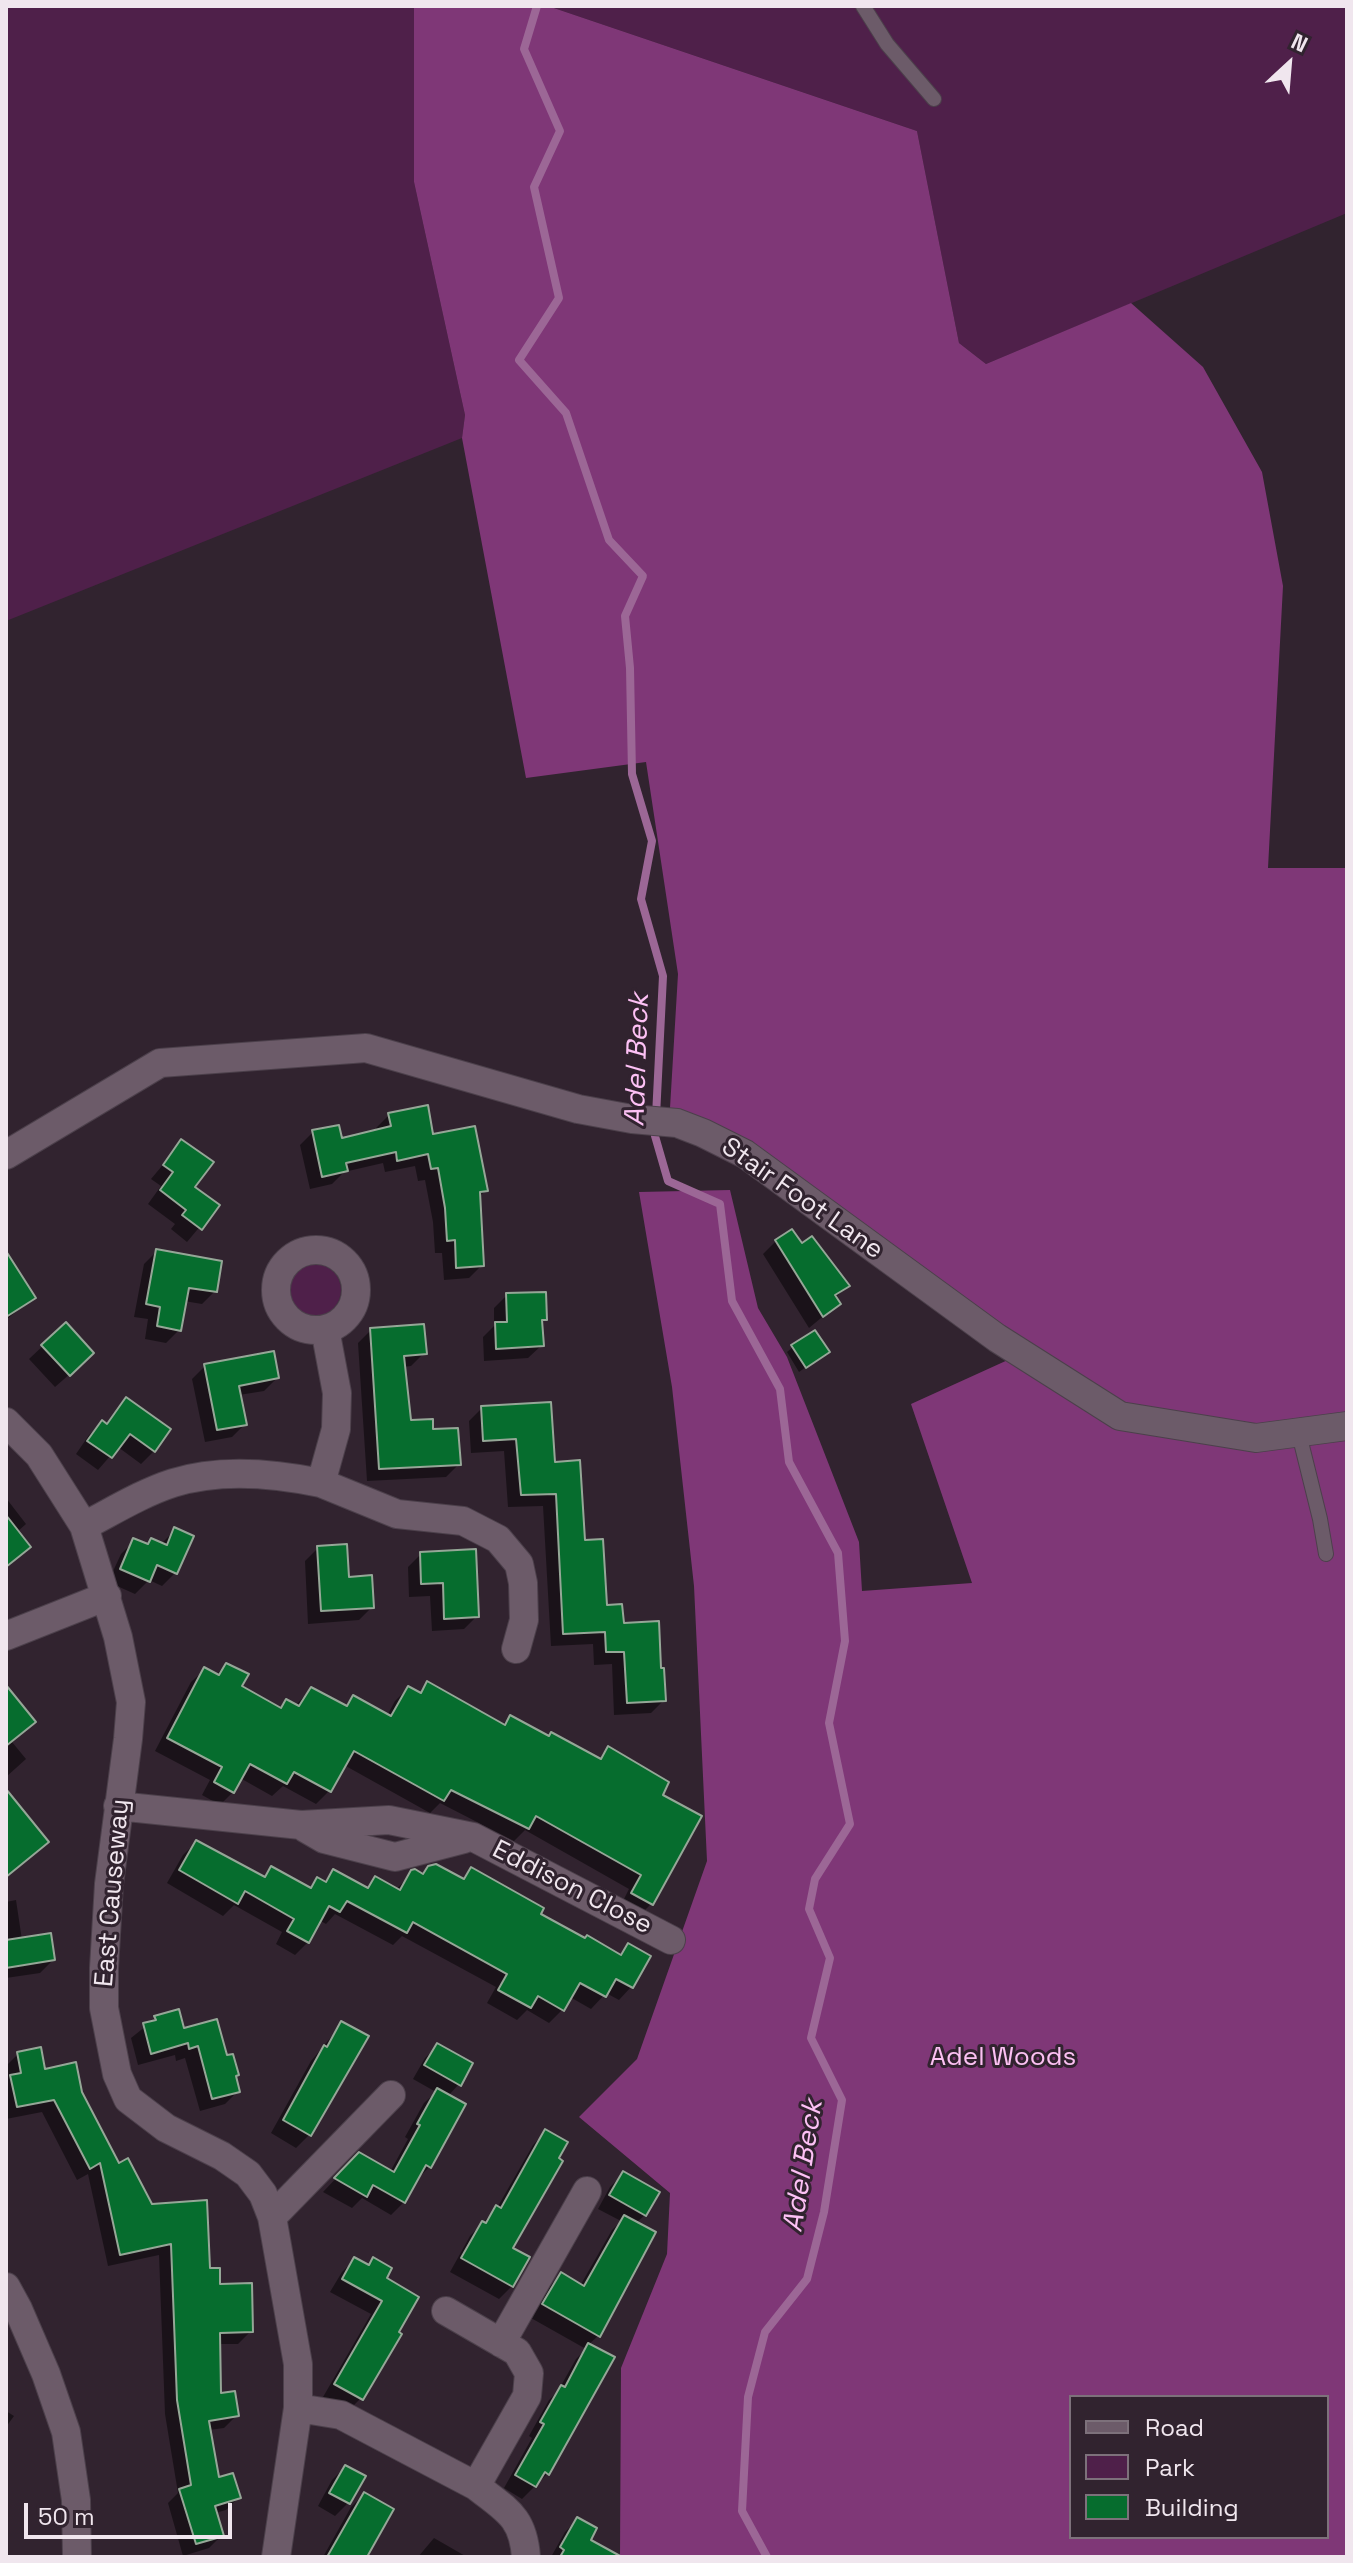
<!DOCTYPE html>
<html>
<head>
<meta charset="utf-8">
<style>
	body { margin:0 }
	#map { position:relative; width:1353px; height:2563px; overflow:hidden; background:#31232f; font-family:"Space Grotesk",sans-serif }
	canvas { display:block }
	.frame { position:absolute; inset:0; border:8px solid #f0e6ee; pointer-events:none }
	.legend { position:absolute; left:1069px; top:2395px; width:260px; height:144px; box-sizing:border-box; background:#31232f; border:2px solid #7d717b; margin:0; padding:10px 14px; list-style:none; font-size:24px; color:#f0e6ee }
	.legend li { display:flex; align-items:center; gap:16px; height:40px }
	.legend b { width:40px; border:2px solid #7d717b }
	.north { position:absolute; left:1249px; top:24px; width:80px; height:80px; -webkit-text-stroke:6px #31232f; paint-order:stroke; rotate:26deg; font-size:22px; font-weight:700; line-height:32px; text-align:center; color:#f0e6ee }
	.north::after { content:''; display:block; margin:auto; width:28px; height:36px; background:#f0e6ee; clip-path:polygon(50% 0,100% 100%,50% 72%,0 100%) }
	.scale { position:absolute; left:24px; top:2503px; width:208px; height:36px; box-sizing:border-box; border:4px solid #f0e6ee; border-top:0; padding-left:10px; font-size:24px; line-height:28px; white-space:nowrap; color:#f0e6ee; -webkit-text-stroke:6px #31232f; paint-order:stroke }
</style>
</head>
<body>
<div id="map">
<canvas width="1353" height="2563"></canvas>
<div class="frame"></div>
<ul class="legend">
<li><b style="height:10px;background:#6c5b69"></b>Road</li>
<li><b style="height:22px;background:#4f204a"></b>Park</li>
<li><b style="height:22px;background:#066d2e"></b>Building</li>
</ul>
<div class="north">N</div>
<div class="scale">50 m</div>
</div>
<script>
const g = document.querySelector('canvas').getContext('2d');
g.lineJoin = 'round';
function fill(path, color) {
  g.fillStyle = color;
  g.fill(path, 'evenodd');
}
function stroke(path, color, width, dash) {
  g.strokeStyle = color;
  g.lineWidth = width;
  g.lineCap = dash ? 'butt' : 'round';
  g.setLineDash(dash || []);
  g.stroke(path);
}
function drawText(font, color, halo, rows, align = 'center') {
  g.font = font + ' "Space Grotesk",sans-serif';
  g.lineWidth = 6;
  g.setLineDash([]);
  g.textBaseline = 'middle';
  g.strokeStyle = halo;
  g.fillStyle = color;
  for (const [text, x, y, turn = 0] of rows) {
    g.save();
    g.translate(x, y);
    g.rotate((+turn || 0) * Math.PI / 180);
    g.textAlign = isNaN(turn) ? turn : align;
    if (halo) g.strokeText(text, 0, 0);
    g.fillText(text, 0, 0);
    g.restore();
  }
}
fill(new Path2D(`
	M6,6H414V182L465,415L462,438L6,621Z
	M548,6H1347V213L986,364L959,343L917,131Z
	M289 1290a26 26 0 1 1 52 0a26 26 0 1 1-52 0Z`), '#4f204a');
fill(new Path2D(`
	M414,6H548L917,131L959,343L986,364L1131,303L1203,367L1262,472L1283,586L1268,868H1347V2557H620L621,2368L667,2254L670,2193L579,2117L637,2059L707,1861L694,1586L672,1387L639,1192L730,1190L758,1308L787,1357L859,1542L862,1591L972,1583L911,1404L1032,1349L768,1157L670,1108L678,974L646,762L526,778L462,438L465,415L414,182ZM1071,2397H1327V2537H1071Z`), '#7f3777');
fill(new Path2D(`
	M389,1115L432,1136L486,1190L478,1198L482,1265L469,1278L444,1280L442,1253H435L433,1222L425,1180L418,1181L415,1166L385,1172L383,1163L344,1172L332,1184L310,1189L300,1145L313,1132L340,1140L377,1132L376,1128Z
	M182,1142L192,1188L217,1206L187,1242L171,1229L175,1224L148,1204L161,1186L151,1179Z
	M792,1232L801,1246L847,1286L835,1298L839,1303L809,1328L763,1254L776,1241Z
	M157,1251L215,1291L202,1304L184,1301L179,1330L166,1343L145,1339L148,1319L134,1317L144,1264Z
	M6,1255L30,1300L6,1320Z
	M507,1295L545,1319L540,1324L542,1345L528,1358L484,1361L483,1337L494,1326V1308Z
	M65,1325L79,1366L55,1387L29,1359Z
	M371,1330L424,1353L411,1366L403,1367L409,1423L432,1431L459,1464L446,1477L367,1481L358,1343Z
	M793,1347L827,1352L799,1372L787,1352Z
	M205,1366L277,1378L264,1391L239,1395L245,1424L232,1437L205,1442L192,1379Z
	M126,1400L154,1451L141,1464L118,1447L98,1470L76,1454L89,1435L102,1423L105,1425Z
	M482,1408L553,1464L605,1607L622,1625L664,1700L651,1713L614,1715L612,1664L594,1665L593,1644L551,1646L543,1506L508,1507L504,1451L471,1453L469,1421Z
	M6,1498L26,1524L17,1532L28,1547L6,1569Z
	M175,1530V1573L162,1586L149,1580L135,1594L108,1582L121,1554L134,1541L145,1546L151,1540L161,1544Z
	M318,1548L372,1607L359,1620L308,1624L305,1561Z
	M421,1554L477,1616L464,1629L432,1631L430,1596L409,1597L408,1567Z
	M226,1665L240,1687L279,1709L286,1702L295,1706L311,1689L344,1707L354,1698L387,1716L395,1701L408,1688L418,1694L427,1684L502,1725L510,1717L598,1760L609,1749L660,1796L651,1904L638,1917L620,1907L629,1889L525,1830L514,1841L440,1803L430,1813L344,1765L329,1791L316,1804L283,1786L272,1796L240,1778L233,1792L220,1805L202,1795L210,1780L155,1751L191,1682L204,1670L216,1675Z
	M6,1711L33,1722L12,1742L26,1759L6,1777Z
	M196,1842L262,1878L272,1869L308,1889L317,1880L323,1883L334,1871L365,1889L375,1879L396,1890L412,1872L421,1875L429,1868L461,1880L472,1869L538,1915L618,1956L629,1945L631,1987L619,2000L606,1993L591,2009L570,1997L562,2010L549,2023L527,2010L517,2020L487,2003L496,1987L402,1936L393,1945L335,1914L326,1924L319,1920L308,1942L295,1955L276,1944L282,1932L234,1905L223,1916L167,1883L183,1855Z
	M16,1900L22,1940L53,1960L40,1973L6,1978V1902Z
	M156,2018L182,2030L234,2077L238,2091L225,2104L200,2111L185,2058L176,2061L175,2055L138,2065L131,2038Z
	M342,2024L309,2135L296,2148L271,2133L311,2061Z
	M438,2045L459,2084L448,2096L429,2167L417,2180L404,2202L391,2215L362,2198L352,2208L323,2192L359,2154L390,2172L408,2139L405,2137L424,2103L436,2092L413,2079L425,2058Z
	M18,2054L80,2093L118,2165L208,2270L251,2331L238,2344H218L219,2395L237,2415L224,2428L209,2430L217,2480L239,2497L226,2510L215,2513L222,2535L209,2548L183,2556L168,2503L178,2493L165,2414L159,2255L108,2266L88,2174L77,2180L42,2112L6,2119V2082L8,2080L6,2066Z
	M545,2132L511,2249L512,2286L499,2299L450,2272L470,2236L497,2208L533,2145Z
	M623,2174L645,2215L636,2223L598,2336L588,2345L548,2473L522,2499L504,2488L532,2438L529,2436L549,2400L558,2391L576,2359L586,2349L531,2318L548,2288L561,2275L580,2286L612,2230L621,2221L598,2209L610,2187Z
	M355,2259L367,2266L373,2259L384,2279L417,2298L361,2398L348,2411L323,2397L371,2314L330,2292L342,2272Z
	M6,2411L14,2416L6,2427Z
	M345,2467L348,2503L335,2516L318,2506L332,2480Z
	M364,2494L363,2557H323L351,2507Z
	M578,2519L589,2541L588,2557H551L565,2532Z
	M434,2538L467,2557H418Z`), '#0007');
stroke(new Path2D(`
	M537,6L524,49L560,131L534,187L559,298L519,360L566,413L609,540L643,576L625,616L630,668L632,774L652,841L641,899L663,976L655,1136L668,1181L720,1204L732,1301L780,1389L789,1462L838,1553L845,1641L829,1723L850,1824L815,1879L809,1909L830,1958L811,2038L842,2100L824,2212L807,2279L765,2332L748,2397L742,2511L767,2557`), '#9c6796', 8);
const building = new Path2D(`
	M428,1105L433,1134L475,1126L488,1191L480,1192L484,1266L456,1268L455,1240L447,1241L445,1208L438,1168L431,1169L428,1154L397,1161L396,1152L346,1163L348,1171L322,1177L312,1130L339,1125L342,1138L391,1126L388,1113Z
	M181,1139L214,1162L195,1187L220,1205L202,1230L182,1215L186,1210L160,1190L173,1172L163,1165Z
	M792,1229L802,1243L812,1236L850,1286L835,1295L841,1304L823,1317L775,1240Z
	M156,1249L222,1261L217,1292L189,1288L181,1331L157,1326L160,1307L146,1304Z
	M6,1251L36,1298L6,1317Z
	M546,1292L547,1320H542L544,1346L496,1349L495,1322H507L506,1293Z
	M66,1322L94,1353L70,1376L41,1345Z
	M424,1324L427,1354L404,1356L411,1420L433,1419V1429L458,1428L461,1465L379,1469L370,1328Z
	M815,1330L830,1352L806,1368L791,1345Z
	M274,1351L279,1378L239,1386L247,1425L217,1430L204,1364Z
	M126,1397L171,1429L155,1452L130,1434L112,1458L87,1441L102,1420L107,1424Z
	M551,1402L555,1462L580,1460L585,1540L603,1539L607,1605L622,1604L624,1623L659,1621L661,1668H664L666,1701L627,1703L624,1652H606L605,1632L563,1634L556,1494L521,1495L516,1439L483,1441L481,1406Z
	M6,1515L31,1547L6,1567Z
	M174,1527L194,1536L177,1574L157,1565L150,1582L120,1569L133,1538L148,1544L151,1538L167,1545Z
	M347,1544L349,1577L372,1575L374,1608L321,1611L317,1546Z
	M476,1549L479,1617L444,1619L443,1583L421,1584L420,1552Z
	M226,1663L249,1674L242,1686L281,1708L286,1699L299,1706L311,1687L347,1706L353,1695L391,1716L408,1686L421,1693L427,1681L505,1725L510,1715L549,1736L551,1732L601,1759L608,1746L669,1782L663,1795L702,1816L653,1905L631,1893L641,1875L536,1816L529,1829L451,1790L444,1801L354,1751L331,1792L294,1772L287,1784L250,1764L234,1793L214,1782L222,1767L167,1738L204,1667L219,1675Z
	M6,1685L36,1722L6,1746Z
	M6,1789L49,1842L6,1877Z
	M196,1840L265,1877L271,1866L311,1888L317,1877L326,1882L333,1869L368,1888L375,1876L400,1890L411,1870L415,1869L423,1874L428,1866L436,1864L464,1879L471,1867L544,1908L541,1914L585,1938L587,1935L621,1955L628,1943L651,1956L633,1988L616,1979L606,1997L580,1983L564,2011L538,1996L531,2008L498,1990L507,1974L413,1922L407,1933L347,1901L340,1912L329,1906L309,1943L287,1931L294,1919L245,1891L238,1904L179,1870Z
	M51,1933L55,1960L6,1968V1940Z
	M179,2009L184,2028L217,2019L227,2055L233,2054L239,2075L236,2076L240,2092L212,2099L198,2046L189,2049L188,2043L151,2054L143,2023L156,2020L154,2016Z
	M341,2021L369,2036L311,2136L283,2120L324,2045L327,2047Z
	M437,2043L473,2063L461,2086L424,2065Z
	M41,2047L45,2069L76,2062L82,2092L119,2163L128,2158L152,2204L207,2200L210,2268H220V2284L252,2283L253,2332L220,2333L221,2393L235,2391L239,2416L209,2421L219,2477L233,2473L241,2498L215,2506L224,2536L196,2544L179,2489L191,2485L177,2400L171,2244L120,2255L100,2163L90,2169L54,2100L17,2107L10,2075L21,2073L17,2052Z
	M437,2088L466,2104L431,2168L426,2165L405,2203L373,2185L367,2197L334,2178L359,2152L394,2172L420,2125L417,2124Z
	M545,2129L568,2142L559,2158L563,2161L513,2248L530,2257L513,2287L461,2258L482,2221L486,2223L496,2205L501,2208Z
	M623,2171L660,2192L646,2216L609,2195Z
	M624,2215L656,2232L600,2337L542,2304L561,2272L584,2286Z
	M354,2257L369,2265L373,2257L392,2268L387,2278L419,2297L399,2332L402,2334L363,2400L334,2384L382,2301L342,2279Z
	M588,2343L615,2357L549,2475L545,2472L536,2487L515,2475L544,2424L540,2422L561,2385L565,2387Z
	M345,2465L366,2476L350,2504L329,2493Z
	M364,2492L394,2509L367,2557H327Z
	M577,2517L597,2528L591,2540L622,2557H560L564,2550L560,2547Z`);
fill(building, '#066d2e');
stroke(building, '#95a797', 2);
const service = new Path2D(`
	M863,6L887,44L934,99
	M1299,1434L1320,1519L1326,1554`);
const minor = new Path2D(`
	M6,1155L160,1063L366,1048L578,1109L632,1119L677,1123L703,1133L745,1154L997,1338L1120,1416L1256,1438L1347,1426
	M276 1290a40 40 0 1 1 80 0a40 40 0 1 1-80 0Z
	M6,1422L39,1455L84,1526L118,1637L131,1702L128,1739L109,1884L104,1968V2008L117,2074L128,2099L166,2128L222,2156L248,2174L263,2194L272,2217L298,2364V2408L276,2557
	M321,1483L397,1514L463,1521L498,1539L519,1564L523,1583L524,1620L516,1649
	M84,1526C113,1511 142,1493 173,1483C220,1468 273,1473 321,1483L336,1429L337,1393L325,1329
	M6,1636L107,1596
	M118,1806L301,1825L389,1820L473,1837L671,1940
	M305,1828L324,1839L395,1857L464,1839
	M272,2217L391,2095
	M6,2287L18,2309L46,2374L66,2432L76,2500L77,2557
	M501,2343L587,2191
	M298,2408L341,2415L476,2486L527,2396L529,2373L517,2352L446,2311
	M476,2486C506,2510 523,2516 526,2557`);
stroke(service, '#4c404b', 16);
stroke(minor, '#4c404b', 30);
stroke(service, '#6c5b69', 14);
stroke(minor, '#6c5b69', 28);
drawText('26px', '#f0e6ee', '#31232f', [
	["Stair Foot Lane",802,1199,35],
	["Eddison Close",572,1888,27],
	["East Causeway",113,1893,-85]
]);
drawText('26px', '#fcc0f3', '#31232f', [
	["Adel Woods",1003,2058]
]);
drawText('italic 28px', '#fdc1f5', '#31232f', [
	["Adel Beck",638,1060,-88],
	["Adel Beck",804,2166,-81]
]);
</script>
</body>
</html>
